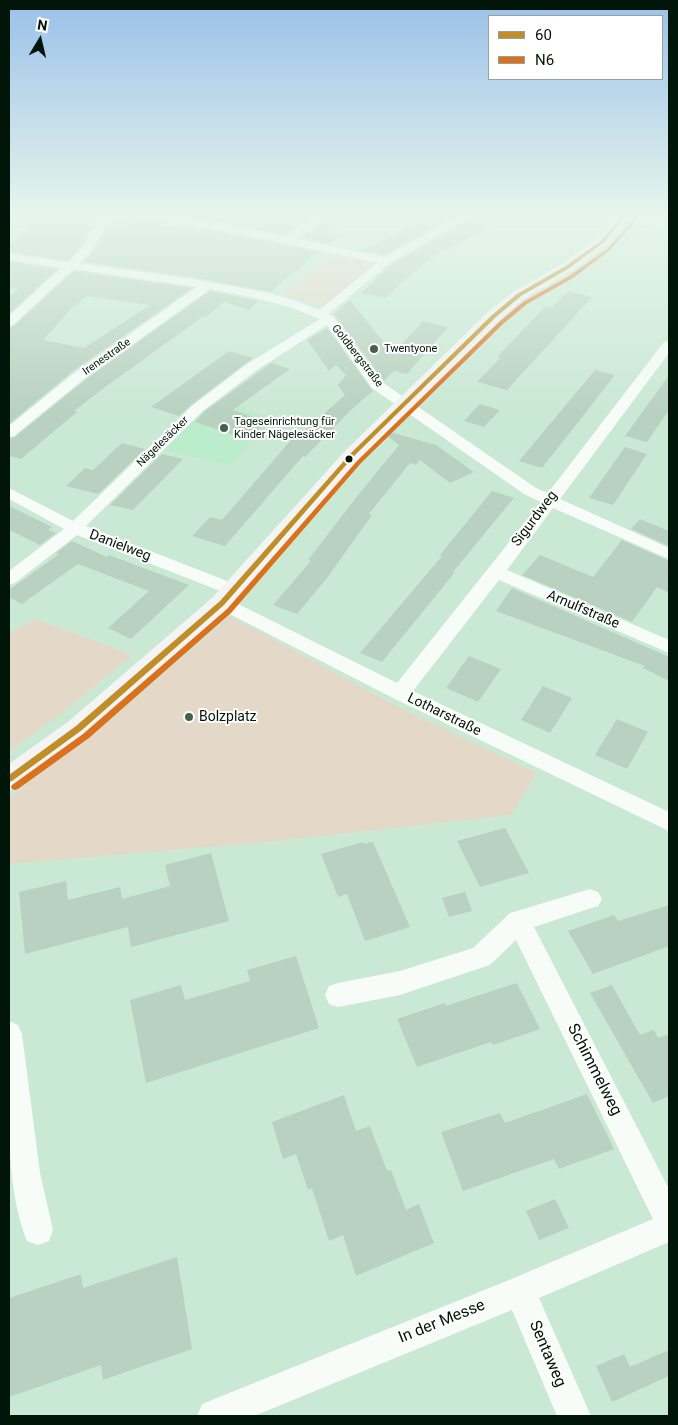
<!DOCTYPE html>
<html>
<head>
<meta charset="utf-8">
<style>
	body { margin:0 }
	#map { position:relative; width:678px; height:1425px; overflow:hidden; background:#cae9d4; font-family:Roboto,sans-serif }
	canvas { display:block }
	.frame { position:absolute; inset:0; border:10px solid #011508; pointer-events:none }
	.legend { position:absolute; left:488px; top:15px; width:175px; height:65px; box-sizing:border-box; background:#fff; border:1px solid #99a19c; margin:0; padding:6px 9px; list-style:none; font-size:15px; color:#011508 }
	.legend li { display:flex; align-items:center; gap:10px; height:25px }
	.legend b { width:25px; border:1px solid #99a19c }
	.north { position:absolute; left:15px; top:15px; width:50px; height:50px; -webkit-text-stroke:4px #fff; paint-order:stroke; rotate:9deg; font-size:14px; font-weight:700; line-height:20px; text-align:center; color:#011508 }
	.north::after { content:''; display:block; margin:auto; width:18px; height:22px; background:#011508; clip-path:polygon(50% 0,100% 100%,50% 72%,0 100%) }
</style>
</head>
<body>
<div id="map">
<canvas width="678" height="1425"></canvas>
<div class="frame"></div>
<ul class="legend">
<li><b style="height:6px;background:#c08d26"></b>60</li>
<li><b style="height:6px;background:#db711d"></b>N6</li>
</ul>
<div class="north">N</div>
</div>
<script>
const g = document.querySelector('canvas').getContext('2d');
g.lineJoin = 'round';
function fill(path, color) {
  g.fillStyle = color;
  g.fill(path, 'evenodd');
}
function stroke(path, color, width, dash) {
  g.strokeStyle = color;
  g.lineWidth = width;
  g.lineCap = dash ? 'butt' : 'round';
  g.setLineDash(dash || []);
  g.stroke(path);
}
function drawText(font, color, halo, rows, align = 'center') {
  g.font = font + ' Roboto,sans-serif';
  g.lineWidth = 4;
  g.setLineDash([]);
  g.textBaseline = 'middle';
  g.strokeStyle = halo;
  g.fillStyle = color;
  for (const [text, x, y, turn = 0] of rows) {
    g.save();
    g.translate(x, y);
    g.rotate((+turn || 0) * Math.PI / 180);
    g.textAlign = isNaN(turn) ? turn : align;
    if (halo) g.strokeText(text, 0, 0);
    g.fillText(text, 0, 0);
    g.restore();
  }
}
fill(new Path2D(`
	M217,400L274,419L230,465L162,450L201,410Z`), '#bbeccb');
fill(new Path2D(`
	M333,253L378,262L325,307L282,294Z
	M230,616L393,704L537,773L511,815L278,841L9,864V799L34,778L93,735Z
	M36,619L133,655L58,716L9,752V633Z`), '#e4d9c9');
fill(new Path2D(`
	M186,214H314L286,235L184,216Z
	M330,214H354L329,234L340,236L330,244L301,238Z
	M434,214H460L384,255L363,250Z
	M477,214H510L450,249L446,248L421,266L385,298L361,293L391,265Z
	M41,220L89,225L93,226L79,250L67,260L9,252V245Z
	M133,222L212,231L319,252L270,292L193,277L83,262L90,256L107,228L125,230Z
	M9,262L57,269L9,314V297L18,288H9Z
	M74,271L192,288L73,371L9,424V328L14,326ZM86,296L150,305L84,348L43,340L75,305H77Z
	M210,291L259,301L248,310L224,302L206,317L204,316L104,388L74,411L77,412L21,459L9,456V439L15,437L85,380Z
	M568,291L592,297L507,390L477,382L500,358L497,357L546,306L552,308Z
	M350,300L393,354L423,321L448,327L407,374L394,371L384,381L334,314Z
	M327,328L373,391L353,408L305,457L303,456L225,546L192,536L210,517L222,520L298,432L302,433L345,395L338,385L346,375L336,365L329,371L307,340Z
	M229,351L253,358L192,404L179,416L151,407Z
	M271,363L290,369L233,410L268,422L246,439L195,422L204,412Z
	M595,370L615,375L542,468L519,461Z
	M669,375V410L647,442L625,436Z
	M480,404L500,410L484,427L464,421Z
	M390,432L436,445L474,472L450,483L420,460L416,465L410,463L369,514L372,515L327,578L297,614L273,605L311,561L308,560L359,494L399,445L386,435Z
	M122,443L145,449L98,494L66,486L85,468L93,470Z
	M625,447L647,454L613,505L589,498Z
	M162,454L183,459L133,510L110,505Z
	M492,491L514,498L453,572H455L382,662L360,653L442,556L440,555Z
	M9,506L52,527L48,530L56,533L40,545L9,530Z
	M640,519L669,531V546L631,529Z
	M622,540L669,561V593L657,587L632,622L522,575L540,555L593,577Z
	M72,541L107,557L109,555L189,585L131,639L108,628L149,591L78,564L22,604L9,597V590L59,554L56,553Z
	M512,588L669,657V681L643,668L645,666L496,611Z
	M469,656L501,669L478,702L446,688Z
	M543,686L572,698L550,733L521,720Z
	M617,719L648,732L627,769L595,755Z
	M505,828L529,873L480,887L457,841Z
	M363,842L364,844L373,842L410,927L365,941L347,894L338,897L321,854Z
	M211,853L229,921L131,947L128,927L25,954L19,892L66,881L68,900L120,887L122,899L170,886L165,865Z
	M465,892L472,911L449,917L442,898Z
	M669,905V946L593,974L568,931L614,915L618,921Z
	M296,956L319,1028L146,1083L130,1000L181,985L185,1000L250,981L247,970Z
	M517,983L540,1029L493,1045L491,1042L417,1067L397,1019L445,1003L446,1006Z
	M612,985L640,1035L654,1030L658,1038L669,1034V1096L653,1103L590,993Z
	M587,1094L614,1149L559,1169L554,1159L463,1191L441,1132L500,1113L505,1123Z
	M344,1095L356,1131L370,1126L387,1171L391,1170L406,1210L419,1204L434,1243L356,1276L343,1235L329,1241L312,1188L308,1190L296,1154L283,1159L272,1122Z
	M555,1199L569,1228L539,1240L526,1211Z
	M177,1257L192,1349L103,1380L101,1365L9,1397V1298L81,1274L83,1288Z
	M669,1350V1376L612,1402L596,1366L624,1354L630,1367Z`), '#b8d1c0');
fill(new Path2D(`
	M102,214C163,210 226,224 286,237L317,214H328L297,239L384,257L463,214H475L390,263L328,314L333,316L382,382L536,488L548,493L664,342L669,341V353L560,499L669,548V559L553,508L507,570L669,640V653L499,580L413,691L669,812V831L393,698L216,607L213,603L216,599L222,597L228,599L397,683L541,502L524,494L372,388L327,325L257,370L203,411L86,526L240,586L243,590L240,594L234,596L228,594L77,535L15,583L9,585V571L64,529L9,499V488L73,521L193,405L247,364L320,319C284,303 249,296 210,289L84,379L14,436L9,437V426L74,373L197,287L73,269L13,325L9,326V316L61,268L9,260V254L68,262L80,251ZM111,217C202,223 289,244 377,263L319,310C290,297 261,291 231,286C180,276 130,271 79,263L88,255Z
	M623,215L669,224V230L619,220L618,218Z
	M590,889L598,892L602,899L598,906L534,927L669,1189V1242L539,1298L591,1416H557L512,1310L254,1416H197L202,1404L514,1278L653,1219L516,940L490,965L400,995L338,1007L329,1004L325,995L329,986L338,983L400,971L473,948L510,913Z
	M9,1021L18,1025L22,1034L40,1173L53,1230L49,1241L38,1245L27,1241C8,1193 9,1137 9,1086C9,1065 8,1042 9,1021Z`), '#f7fcf9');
fill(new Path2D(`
	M619,214H633L607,245L572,271L525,298L500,320L448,373L359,459L231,609L89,735L19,787L9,790V764L69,721L213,597L345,451L488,312L513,292L560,265L597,239Z`), '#f3f4f3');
fill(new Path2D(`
	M624,214H628L603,243L568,269L521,296L496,317L354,456L224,605L82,730L12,781L9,782V775L76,726L220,601L350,454L492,315L517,294L564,267L601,241Z`), '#c08d26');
fill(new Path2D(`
	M633,220L636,221L609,251L573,278L527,304L503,324L361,463L231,613L89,738L18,789L15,790L12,789L11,787L12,785L83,734L227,609L357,461L499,322L523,302L569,276L607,249Z`), '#db711d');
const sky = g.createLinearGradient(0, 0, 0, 413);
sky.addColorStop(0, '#9ac1e9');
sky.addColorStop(0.52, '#e7f5ec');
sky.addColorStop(1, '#e7f5ec00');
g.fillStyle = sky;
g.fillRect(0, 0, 678, 413);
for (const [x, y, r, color] of [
	[374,349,5,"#475f4f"],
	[224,428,5,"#475f4f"],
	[349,459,4.5,"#011508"],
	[189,717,5,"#475f4f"]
]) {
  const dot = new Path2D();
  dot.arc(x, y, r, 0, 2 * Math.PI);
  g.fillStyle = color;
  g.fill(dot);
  stroke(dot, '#fff', 2);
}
drawText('11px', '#011508', '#fff', [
	["Twentyone",384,349],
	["Tageseinrichtung für",234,422],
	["Kinder Nägelesäcker",234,435]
], 'left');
drawText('11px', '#011508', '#fff', [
	["Goldbergstraße",357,356,52],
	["Irenestraße",107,357,-35],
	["Nägelesäcker",163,442,-44]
]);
drawText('14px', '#011508', '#fff', [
	["Sigurdweg",535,519,-53],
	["Danielweg",120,546,21],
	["Arnulfstraße",583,610,23],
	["Lotharstraße",444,715,26]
]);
drawText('14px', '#011508', '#fff', [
	["Bolzplatz",199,717]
], 'left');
drawText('16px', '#011508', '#fff', [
	["Schimmelweg",594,1070,63],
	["In der Messe",442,1322,-22],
	["Sentaweg",547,1354,67]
]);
</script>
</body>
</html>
